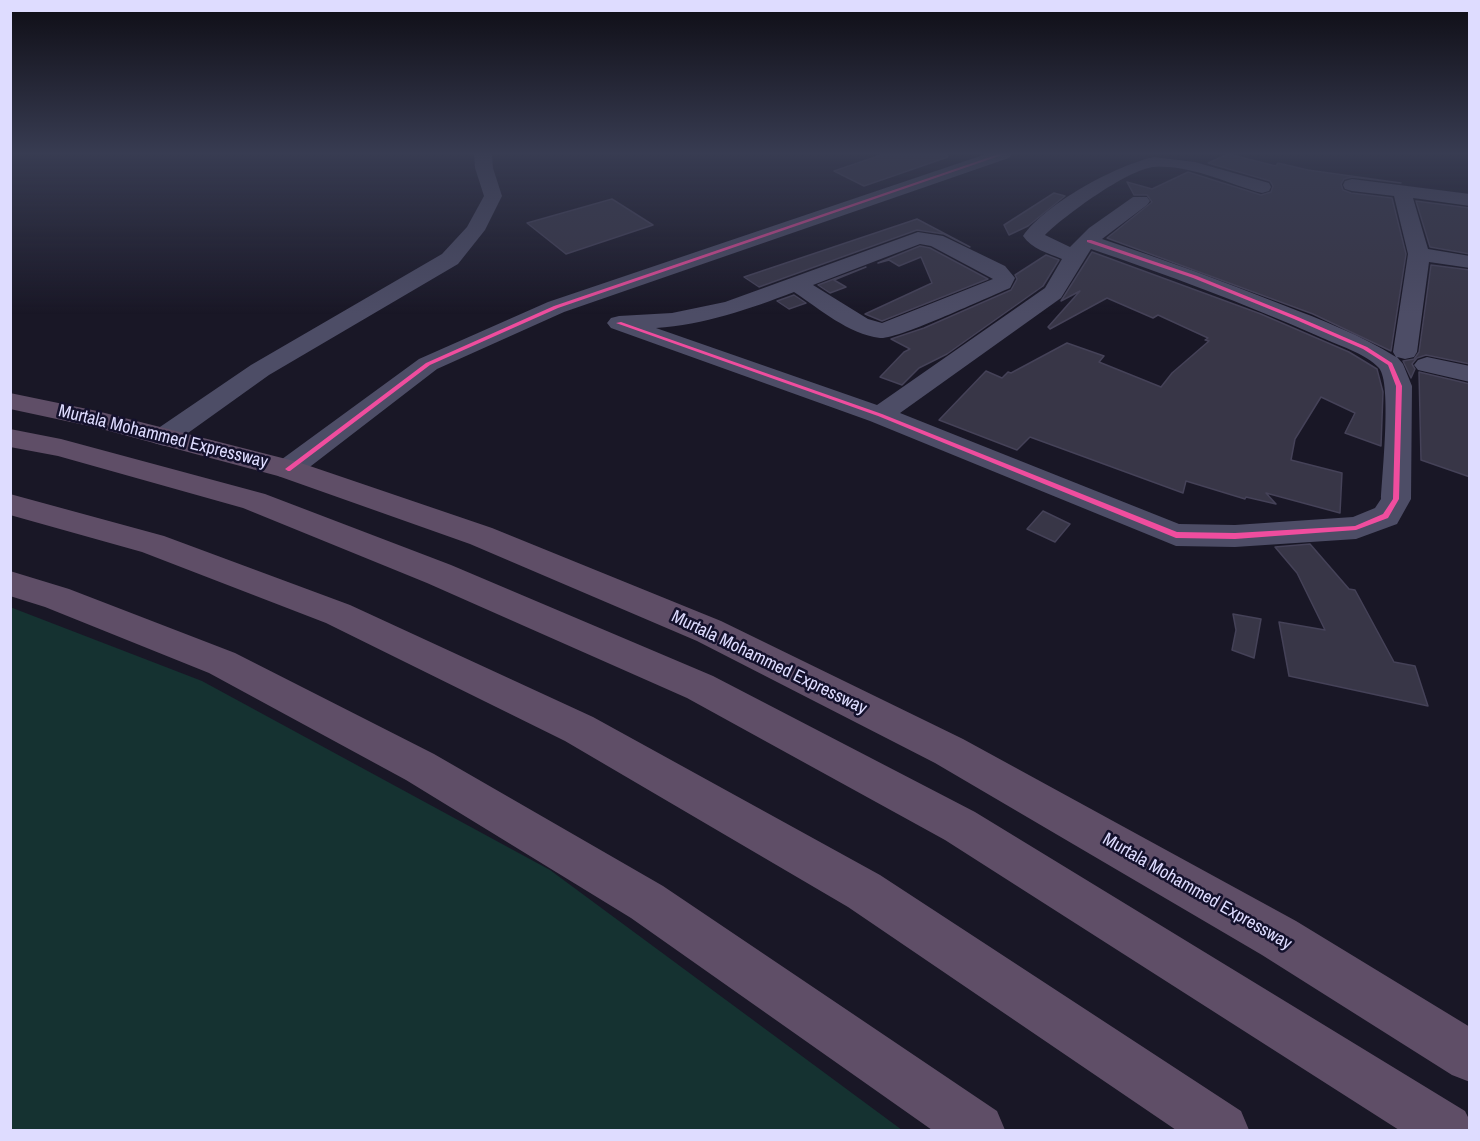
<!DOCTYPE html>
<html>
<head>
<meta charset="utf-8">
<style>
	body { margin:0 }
	#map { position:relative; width:1480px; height:1141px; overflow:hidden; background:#191726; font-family:"Archivo Narrow",sans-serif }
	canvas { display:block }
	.frame { position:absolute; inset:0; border:12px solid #dedcff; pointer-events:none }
</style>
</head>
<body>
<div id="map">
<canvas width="1480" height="1141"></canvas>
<div class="frame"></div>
</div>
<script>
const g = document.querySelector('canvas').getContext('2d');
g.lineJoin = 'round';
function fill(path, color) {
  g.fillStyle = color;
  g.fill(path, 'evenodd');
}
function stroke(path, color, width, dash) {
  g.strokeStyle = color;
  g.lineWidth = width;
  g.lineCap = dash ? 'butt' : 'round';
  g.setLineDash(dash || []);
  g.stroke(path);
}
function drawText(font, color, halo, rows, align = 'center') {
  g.font = font + ' "Archivo Narrow",sans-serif';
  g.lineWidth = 5;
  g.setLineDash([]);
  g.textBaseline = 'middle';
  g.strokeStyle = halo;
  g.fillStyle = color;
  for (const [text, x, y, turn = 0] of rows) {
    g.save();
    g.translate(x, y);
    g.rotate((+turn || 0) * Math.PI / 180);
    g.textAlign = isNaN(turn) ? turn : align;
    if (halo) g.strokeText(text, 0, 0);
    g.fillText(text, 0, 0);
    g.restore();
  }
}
fill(new Path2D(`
	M10,607L202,681L550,870L902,1130H11Z`), '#153231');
const building = new Path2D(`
	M884,154H947L948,157L864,186L834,171Z
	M1228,154L1276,166L1278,163L1308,170L1401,183L1352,177L1344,179L1341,184L1343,190L1351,193L1392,198L1406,254L1391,351L1313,314L1107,238L1152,202L1147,195H1134L1127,182L1152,189L1188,172L1261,195L1271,192L1273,186L1270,181L1208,163Z
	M1054,193L1065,196L1028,226L1009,235L1004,225Z
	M612,199L653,225L566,254L527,223Z
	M1416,201L1470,208V254L1430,247Z
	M917,219L970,247L944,234L917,230L759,287L744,277Z
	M920,246L930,248L988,279L882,321L865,314L932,283L921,257L899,266L889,260L878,263Z
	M1092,252L1261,314L1349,352L1377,369L1383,392L1381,446L1345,433L1355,413L1321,397L1295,439L1291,460L1342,473L1340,513L1266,493L1276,504L1246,497L1245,499L1186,481L1183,493L1030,437L1017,450L939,420L986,371L1002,378L1008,372L1011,373L1067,343L1104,356L1099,362L1161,387L1172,373L1209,341L1205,340L1208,338L1158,315L1153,318L1107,298L1050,329L1048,327L1080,291L1061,301Z
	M1046,255L1059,260L1043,286L947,354L919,368L902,385L880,377L904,352L910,349L891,339L924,328L1011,290L1017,279L1015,275Z
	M1431,265L1470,270V364L1426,355L1417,358L1412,364L1415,369L1411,378L1403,361L1414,359L1419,352Z
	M866,267L834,280L846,287L830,293L818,285Z
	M794,295L806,303L789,309L777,301Z
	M1419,372L1470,384V477L1421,460Z
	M1043,511L1070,524L1055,542L1027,529Z
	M1310,544L1349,589L1355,590L1394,662L1415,666L1428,706L1289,676L1279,622L1325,630L1297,573L1275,547Z
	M1233,614L1261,619L1254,658L1232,650L1236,630Z`);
fill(building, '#383647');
stroke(building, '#454258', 1.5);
fill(new Path2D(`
	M474,154H492L493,168L502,196L485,230L458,264L269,375L174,443L164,446L154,443L150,437L154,431L251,365L442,254L467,227L484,196L475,168Z
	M986,154H1012L1009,158L564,312L437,369L298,476L288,478L278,476L273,469L278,462L419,359L548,302Z
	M1154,157L1195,162L1269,183L1271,187L1269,191L1262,193C1228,184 1190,164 1154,167C1128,169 1064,216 1045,235L1070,247L1089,228L1133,197H1147L1150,201L1147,205L1102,239C1163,259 1223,281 1283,305C1322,320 1361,335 1396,357L1393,352L1408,254L1394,196L1352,191L1345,189L1343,185L1345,181L1352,179L1470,194V206L1413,198L1428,249L1470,256V268L1429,262L1417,352L1414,357L1405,359L1397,357L1403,364L1412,386L1411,499L1397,524L1356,539L1235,547L1176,546L870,421L611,328L607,323L611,318L619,316L672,313L725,302L918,232L943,236L1005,266L1015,278L1010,288C988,297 897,340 880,338C848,334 820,309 794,292C749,309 704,325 656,328L877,405L1045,288L1062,259C1048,253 1032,249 1023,236C1045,204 1116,165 1154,157ZM920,244L931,246L993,279L882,323L868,319L813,285ZM1091,249C1168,275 1243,303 1318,336C1335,344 1367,354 1379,368C1392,383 1382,475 1381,499L1375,508L1353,517L1235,525L1179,524L900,413L1061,298Z
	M1427,357L1470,366V382L1418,370L1414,365L1418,360Z`), '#4d4d66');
fill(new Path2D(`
	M10,393L97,411L298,462L492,528L721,621L963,739L1296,921L1470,1027V1082L1452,1075L1262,955L935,763L697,641L470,544L278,476L94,427L10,409Z
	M10,429L61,439L265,494L451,565L713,676L975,812L1465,1111L1470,1121V1130H1399L945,840L687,698L427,583L243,508L58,456L10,447Z
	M10,494L164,536L350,605L593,717L880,875L1241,1111L1249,1130H1176L848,907L565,741L326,623L142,552L10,515Z
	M10,571L69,589L235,653L434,754L663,886L997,1111L1005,1130H932L631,918L406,780L209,673L45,607L10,596Z`), '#5f4e67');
fill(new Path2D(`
	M999,154H1005L558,308L430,365L290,471H288L285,469L426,363L554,306Z
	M1087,240H1091L1197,276L1298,317L1367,347L1392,363L1402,386L1399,499L1388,518L1356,530L1235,539L1176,538L878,416L616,323L621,322L882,414L1177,532L1235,533L1355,526L1383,514L1393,499L1396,386L1388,365L1363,349L1294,319L1193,278L1087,242Z`), '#ef4d9e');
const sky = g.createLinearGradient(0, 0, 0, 314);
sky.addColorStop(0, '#0e0d15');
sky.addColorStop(0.49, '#383c52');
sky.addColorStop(1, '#383c5200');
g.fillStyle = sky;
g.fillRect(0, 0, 1480, 314);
drawText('18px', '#dedcff', '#14112c', [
	["Murtala Mohammed Expressway",163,437,14],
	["Murtala Mohammed Expressway",769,663,26],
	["Murtala Mohammed Expressway",1197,892,30]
]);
</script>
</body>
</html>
